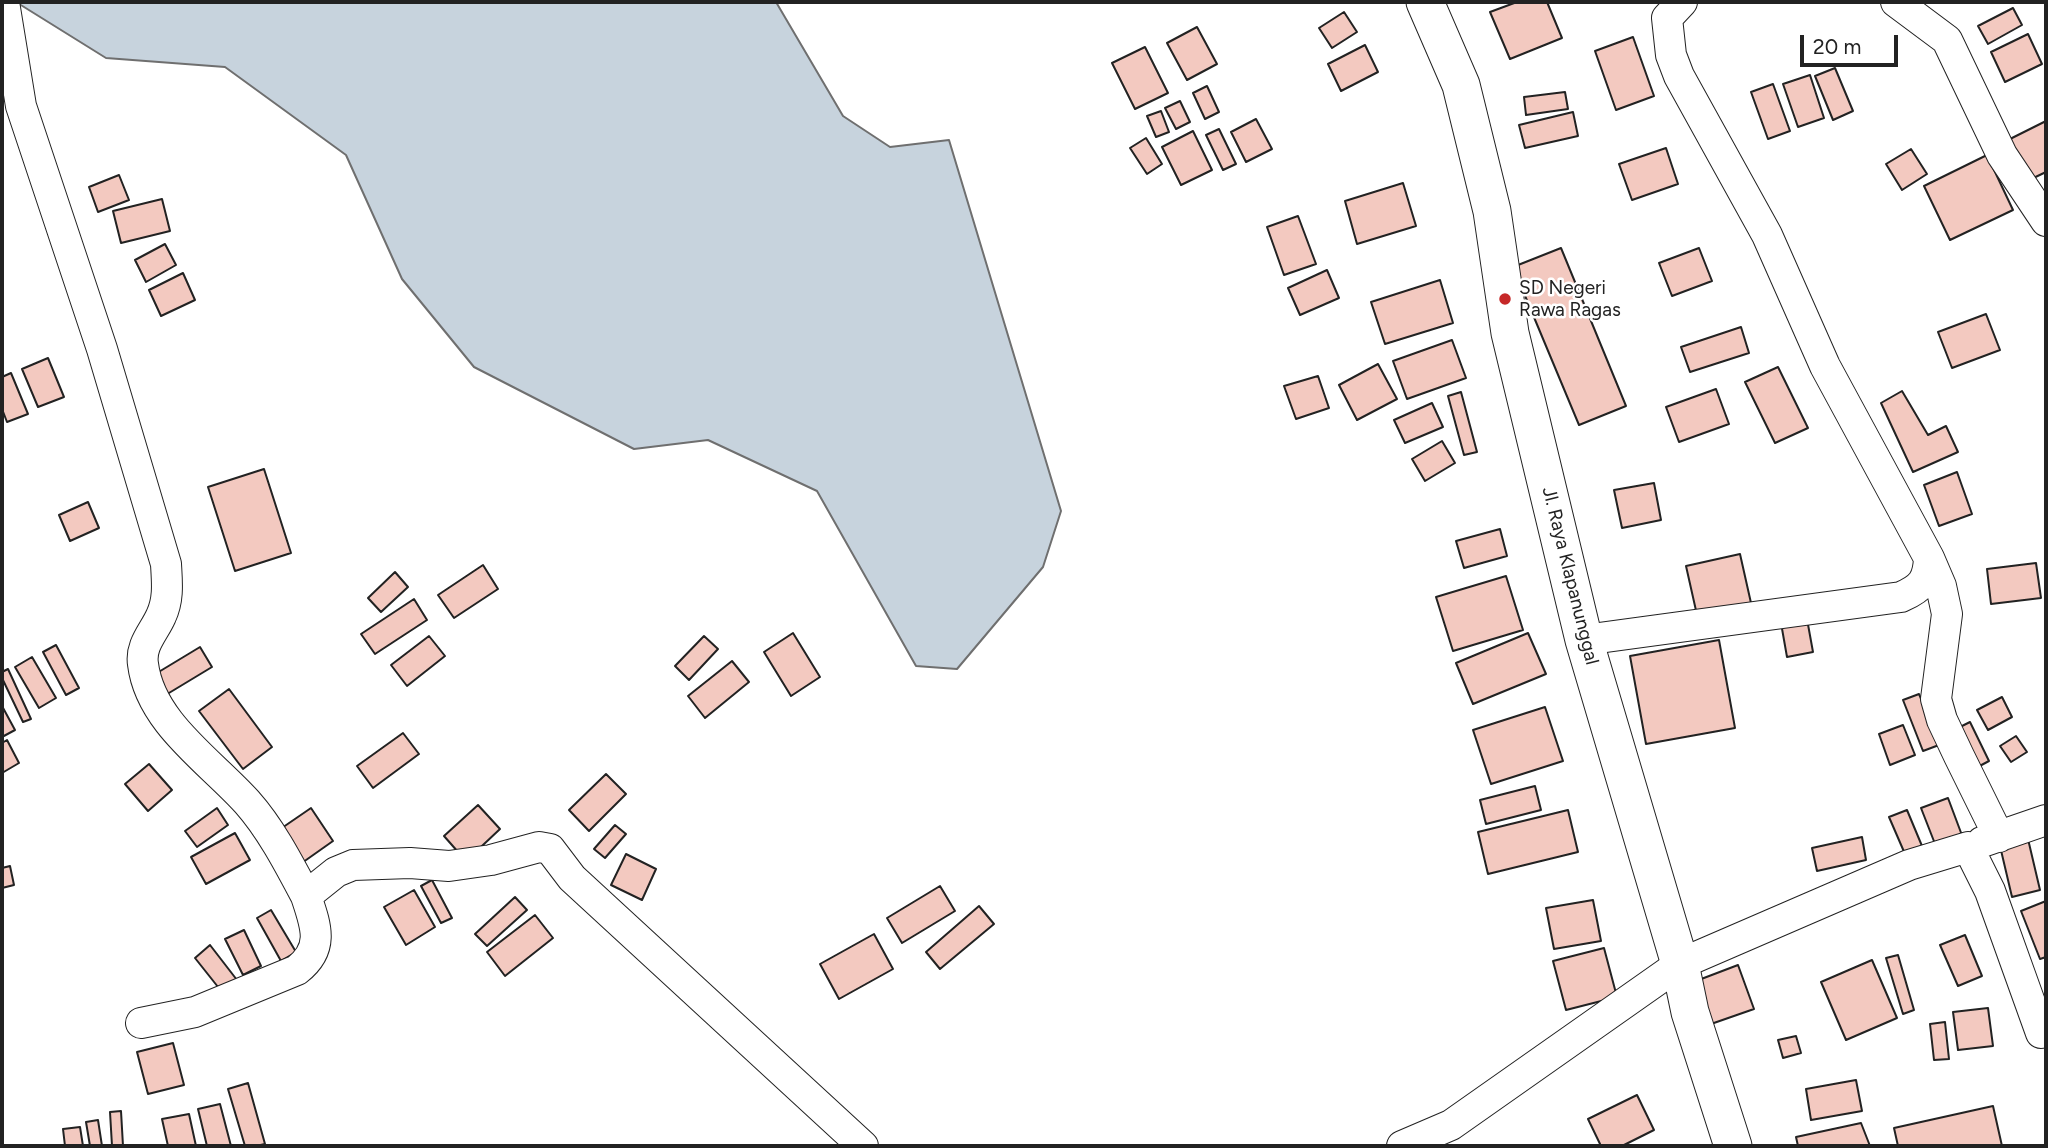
<!DOCTYPE html>
<html>
<head>
<meta charset="utf-8">
<style>
	body { margin:0 }
	#map { position:relative; width:2048px; height:1148px; overflow:hidden; background:#fff; font-family:Figtree,sans-serif }
	canvas { display:block }
	.frame { position:absolute; inset:0; border:4px solid #222; pointer-events:none }
	.scale { position:absolute; left:1800px; top:35px; width:98px; height:32px; box-sizing:border-box; border:4px solid #222; border-top:0; padding-left:9px; font-size:21px; line-height:24px; white-space:nowrap; color:#222; -webkit-text-stroke:5px #fff; paint-order:stroke }
</style>
</head>
<body>
<div id="map">
<canvas width="2048" height="1148"></canvas>
<div class="frame"></div>
<div class="scale">20 m</div>
</div>
<script>
const g = document.querySelector('canvas').getContext('2d');
g.lineJoin = 'round';
function fill(path, color) {
  g.fillStyle = color;
  g.fill(path, 'evenodd');
}
function stroke(path, color, width, dash) {
  g.strokeStyle = color;
  g.lineWidth = width;
  g.lineCap = dash ? 'butt' : 'round';
  g.setLineDash(dash || []);
  g.stroke(path);
}
function drawText(font, color, halo, rows, align = 'center') {
  g.font = font + ' Figtree,sans-serif';
  g.lineWidth = 5;
  g.setLineDash([]);
  g.textBaseline = 'middle';
  g.strokeStyle = halo;
  g.fillStyle = color;
  for (const [text, x, y, turn = 0] of rows) {
    g.save();
    g.translate(x, y);
    g.rotate((+turn || 0) * Math.PI / 180);
    g.textAlign = isNaN(turn) ? turn : align;
    if (halo) g.strokeText(text, 0, 0);
    g.fillText(text, 0, 0);
    g.restore();
  }
}
const water = new Path2D(`
	M16,2H776L843,116L890,147L949,140L1061,511L1043,567L957,669L916,666L817,491L708,440L634,449L474,367L402,279L346,155L225,67L106,58Z`);
fill(water, '#c7d3dd');
stroke(water, '#6f6f6f', 2);
const building = new Path2D(`
	M1517,2H1547L1562,38L1510,59L1490,12Z
	M2013,8L2022,25L1988,44L1978,26Z
	M1344,12L1357,32L1332,48L1319,28Z
	M1197,27L1217,64L1187,80L1167,43Z
	M2028,34L2042,64L2005,82L1991,52Z
	M1633,37L1654,96L1616,110L1595,51Z
	M1365,45L1378,72L1341,91L1328,64Z
	M1145,47L1168,93L1135,109L1112,63Z
	M1835,68L1853,111L1833,120L1815,76Z
	M1810,75L1824,118L1798,127L1783,84Z
	M1773,84L1790,131L1768,139L1751,92Z
	M1207,86L1219,112L1205,119L1193,93Z
	M1565,92L1568,109L1526,115L1524,97Z
	M1180,101L1190,122L1176,129L1165,108Z
	M1161,111L1169,132L1156,137L1147,116Z
	M1573,112L1578,136L1525,148L1519,125Z
	M1256,119L1272,149L1246,162L1231,132Z
	M2046,121V172L2025,182L2006,141Z
	M1219,129L1236,164L1223,170L1206,135Z
	M1193,131L1212,170L1181,185L1162,147Z
	M1146,138L1162,164L1147,174L1130,148Z
	M1666,148L1678,184L1632,200L1619,164Z
	M1911,149L1927,174L1902,190L1886,164Z
	M1987,155L2013,210L1950,240L1924,186Z
	M119,175L129,200L98,212L89,187Z
	M1403,183L1416,226L1357,244L1345,201Z
	M162,199L170,231L121,243L113,211Z
	M1298,216L1316,264L1284,275L1267,227Z
	M165,244L176,265L146,282L135,260Z
	M1561,248L1626,406L1579,425L1513,267Z
	M1699,248L1712,281L1672,296L1659,263Z
	M1327,270L1339,298L1300,315L1288,288Z
	M183,273L195,300L161,316L149,290Z
	M1440,280L1453,323L1385,344L1371,302Z
	M1986,314L2000,350L1952,368L1938,332Z
	M1741,327L1749,353L1690,372L1681,347Z
	M1452,340L1466,378L1407,399L1393,361Z
	M48,358L64,397L38,407L22,369Z
	M1378,364L1397,399L1357,420L1339,385Z
	M1778,367L1808,428L1775,443L1745,382Z
	M11,373L28,414L7,422L2,409V377Z
	M1318,376L1329,408L1296,419L1284,386Z
	M1716,389L1729,424L1679,442L1666,407Z
	M1902,391L1928,435L1946,426L1958,452L1913,472L1881,403Z
	M1461,392L1477,452L1464,455L1448,396Z
	M1432,403L1443,427L1405,443L1394,420Z
	M1442,441L1455,463L1425,481L1412,459Z
	M264,469L291,553L235,571L208,487Z
	M1957,472L1972,514L1939,526L1924,485Z
	M1654,483L1661,520L1622,528L1614,490Z
	M88,502L99,528L70,541L59,515Z
	M1500,529L1507,556L1464,568L1456,541Z
	M1740,554L1751,603L1697,615L1686,566Z
	M2036,563L2041,598L1991,604L1987,569Z
	M483,565L498,589L454,618L438,595Z
	M395,572L408,587L381,612L368,598Z
	M1506,576L1523,630L1453,651L1436,597Z
	M414,599L427,620L375,654L361,634Z
	M1807,619L1813,652L1787,657L1781,623Z
	M793,633L820,677L791,696L764,652Z
	M1528,633L1546,674L1473,704L1456,663Z
	M429,636L445,656L407,686L391,665Z
	M704,636L718,649L689,680L675,666Z
	M1719,640L1735,728L1646,744L1630,656Z
	M56,645L79,688L66,695L43,652Z
	M200,647L212,667L164,696L152,676Z
	M32,657L56,698L39,708L15,667Z
	M732,661L749,682L705,718L688,696Z
	M8,669L31,719L23,722L2,678V672Z
	M229,689L272,747L243,769L199,711Z
	M1919,694L1939,745L1923,751L1903,700Z
	M2002,697L2012,717L1988,730L1977,710Z
	M2,706L15,730L2,737Z
	M1545,707L1563,761L1491,784L1473,730Z
	M1970,722L1989,761L1974,769L1954,730Z
	M1903,725L1915,755L1890,765L1879,734Z
	M403,733L419,754L373,788L357,766Z
	M2016,736L2027,752L2011,762L2000,746Z
	M7,740L19,763L2,773V743Z
	M149,764L172,790L148,811L125,784Z
	M606,774L626,794L589,831L569,810Z
	M1535,786L1541,810L1486,824L1480,800Z
	M1948,798L1963,838L1937,849L1921,808Z
	M478,805L500,829L466,861L444,836Z
	M217,808L228,825L197,847L185,831Z
	M311,808L333,841L299,865L276,832Z
	M1568,810L1578,852L1488,874L1478,832Z
	M1907,810L1922,846L1905,854L1889,817Z
	M615,825L626,834L605,858L594,849Z
	M235,833L250,860L206,884L191,857Z
	M1862,837L1866,860L1817,871L1812,848Z
	M2028,839L2040,890L2012,897L2000,846Z
	M626,854L656,869L642,900L611,885Z
	M10,866L14,885L2,888V868Z
	M432,880L452,918L441,923L421,886Z
	M940,886L955,911L902,943L887,918Z
	M414,890L435,927L406,945L384,907Z
	M515,897L527,910L487,946L475,934Z
	M1593,900L1601,941L1554,949L1546,908Z
	M2046,901V957L2040,959L2021,911Z
	M979,906L994,924L940,969L926,952Z
	M271,910L296,952L281,961L257,918Z
	M535,915L553,938L505,976L487,952Z
	M244,930L261,966L243,975L225,939Z
	M874,934L893,969L839,999L820,964Z
	M1965,935L1982,976L1958,986L1940,945Z
	M210,945L237,980L222,992L195,958Z
	M1604,948L1617,997L1566,1010L1553,961Z
	M1898,955L1914,1010L1903,1014L1886,958Z
	M1872,960L1897,1018L1846,1040L1821,982Z
	M1738,965L1754,1009L1711,1024L1696,981Z
	M1988,1008L1993,1046L1958,1050L1953,1012Z
	M1945,1022L1949,1059L1934,1060L1930,1024Z
	M1796,1036L1801,1053L1783,1058L1778,1040Z
	M173,1043L184,1085L148,1094L137,1052Z
	M1856,1080L1862,1111L1811,1120L1806,1089Z
	M248,1083L265,1144L256,1146H245L228,1089Z
	M1637,1095L1654,1130L1622,1146H1601L1588,1119Z
	M220,1104L231,1146H207L198,1109Z
	M1993,1106L2002,1146H1898L1894,1128Z
	M121,1111L123,1146H112L110,1112Z
	M189,1114L196,1146H168L162,1119Z
	M98,1120L102,1146H90L86,1122Z
	M1861,1123L1870,1146H1798L1796,1137Z
	M80,1127L83,1146H65L63,1129Z`);
fill(building, '#f3c9c0');
stroke(building, '#222', 2);
const minor = new Path2D(`
	M4,2L21,106L102,349L166,564C167,582 169,599 161,616C154,632 140,645 143,664C150,722 210,761 247,802C271,829 289,864 306,896L336,872L353,865L410,863L449,866L491,860L539,847L550,849L572,878L863,1146
	M1896,2L1947,40L2002,155L2046,221
	M1929,558L1941,586L1947,614L1936,699L1942,720L1959,756L1999,837
	M1584,640L1901,597C1922,588 1928,580 1929,558L1825,366L1767,235L1679,76L1671,55L1667,18L1682,2
	M1982,842L2046,820
	M141,1023L195,1012L297,970C325,948 316,926 306,896
	M1402,1146L1451,1125L1680,964L1909,865L1968,847L1990,891L2041,1033`);
const tertiary = new Path2D(`
	M1425,2L1461,85L1492,211L1510,333L1584,640L1680,964L1690,1012L1733,1146`);
stroke(minor, '#222', 32);
stroke(tertiary, '#222', 39);
stroke(minor, '#fff', 30);
stroke(tertiary, '#fff', 37);
for (const [x, y, r, color] of [
	[1505,299,7,"#c62828"]
]) {
  const dot = new Path2D();
  dot.arc(x, y, r, 0, 2 * Math.PI);
  g.fillStyle = color;
  g.fill(dot);
  stroke(dot, '#fff', 2.5);
}
drawText('19px', '#222', '#fff', [
	["SD Negeri",1519,288],
	["Rawa Ragas",1519,310]
], 'left');
drawText('19px', '#222', '#fff', [
	["Jl. Raya Klapanunggal",1570,576,76]
]);
</script>
</body>
</html>
